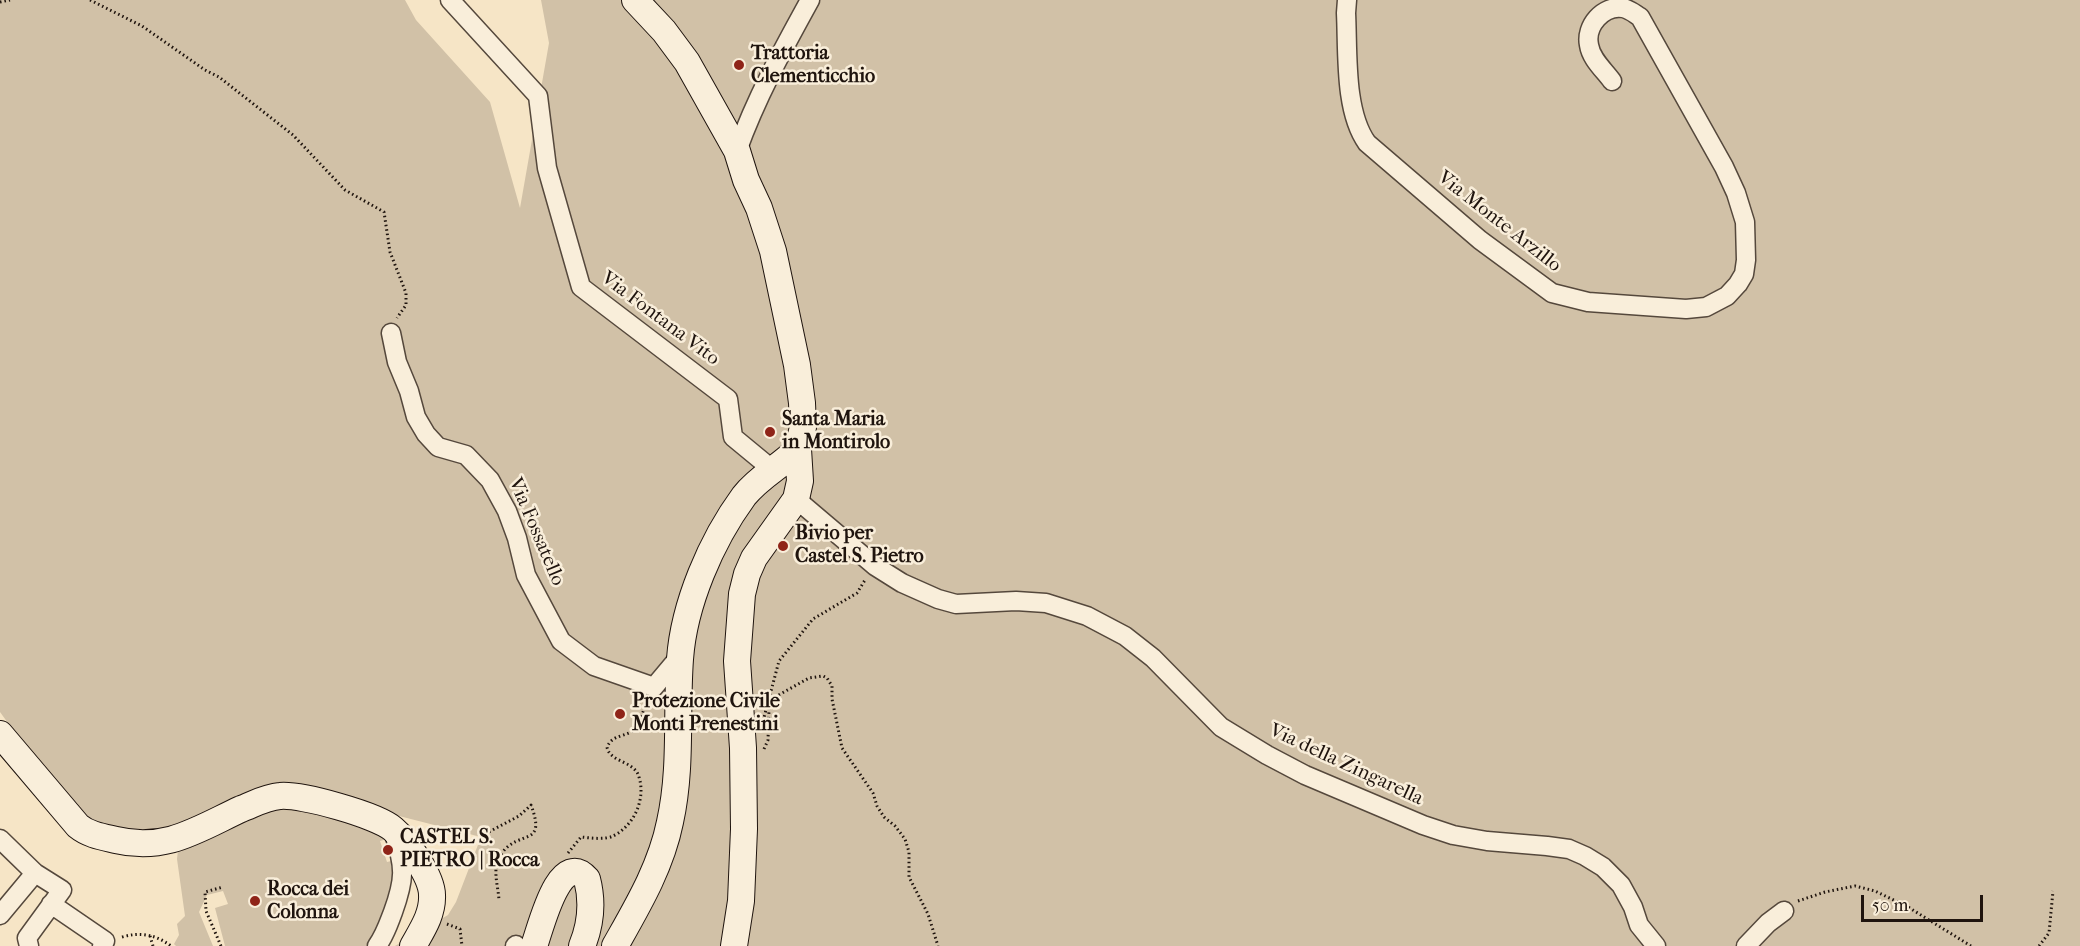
<!DOCTYPE html>
<html>
<head>
<meta charset="utf-8">
<style>
	body { margin:0 }
	#map { position:relative; width:2080px; height:946px; overflow:hidden; background:#f6e5c6; font-family:"IM FELL French Canon",serif }
	canvas { display:block }
	.scale { position:absolute; left:1861px; top:895px; width:122px; height:27px; box-sizing:border-box; border:3px solid #1f140e; border-top:0; padding-left:8px; font-size:18px; line-height:21px; white-space:nowrap; color:#1f140e; -webkit-text-stroke:4px #f9eeda; paint-order:stroke }
</style>
</head>
<body>
<div id="map">
<canvas width="2080" height="946"></canvas>
<div class="scale">50 m</div>
</div>
<script>
const g = document.querySelector('canvas').getContext('2d');
g.lineJoin = 'round';
function fill(path, color) {
  g.fillStyle = color;
  g.fill(path, 'evenodd');
}
function stroke(path, color, width, dash) {
  g.strokeStyle = color;
  g.lineWidth = width;
  g.lineCap = dash ? 'butt' : 'round';
  g.setLineDash(dash || []);
  g.stroke(path);
}
function drawText(font, color, halo, rows, align = 'center') {
  g.font = font + ' "IM FELL French Canon",serif';
  g.lineWidth = 5;
  g.setLineDash([]);
  g.textBaseline = 'middle';
  g.strokeStyle = halo;
  g.fillStyle = color;
  for (const [text, x, y, turn = 0] of rows) {
    g.save();
    g.translate(x, y);
    g.rotate((+turn || 0) * Math.PI / 180);
    g.textAlign = isNaN(turn) ? turn : align;
    if (halo) g.strokeText(text, 0, 0);
    g.fillText(text, 0, 0);
    g.restore();
  }
}
fill(new Path2D(`
	M0,0H405L416,20L490,102L520,208L549,43L541,0H2080V946H395L448,915L456,902L481,837L286,787L156,835L95,825L52,784L0,712Z
	M301,803L390,838L380,841L387,862L396,860C393,888 387,925 366,946H225L215,908L228,904L223,891L207,895L199,912L213,946H176L174,944L179,935L177,924L185,916L177,859L178,850L260,807Z`), '#d1c1a7');
const street = new Path2D(`
	M450,0L538,96L547,168L581,287L728,399L733,437L773,470
	M1347,0L1346,13C1348,52 1344,111 1367,143L1480,240L1552,293L1588,302L1686,309L1706,307L1727,296L1738,284L1744,274L1746,260L1745,222L1736,193L1724,167L1640,17C1635,14 1629,9 1623,8C1603,5 1585,26 1589,45C1591,59 1604,70 1612,81
	M737,151C756,98 783,49 810,0
	M391,333L397,362L409,391L416,417L426,434L438,447L466,455L490,480L507,511L517,538L526,575L561,641L594,666L654,687L680,656
	M796,499L875,566L902,583L938,599L956,604L1016,601L1046,603L1087,616L1125,636L1153,658L1221,727L1267,755L1305,775L1423,825L1453,835L1487,841L1547,846L1569,849L1585,856L1603,867L1621,885L1633,907L1639,925L1656,946
	M0,839L35,873L62,890L27,938L29,946
	M51,904L105,941L102,946
	M0,915L35,873
	M377,946C385,935 388,925 393,912C405,879 405,867 394,834
	M515,946L516,945
	M1746,946L1768,923L1784,911`);
const secondary = new Path2D(`
	M635,0L664,31L687,62L737,151L746,180L759,208L773,251L797,365L802,403L803,427L798,449L800,481L796,499L754,558L747,574L742,594L737,661L743,748L744,829L741,901L734,946
	M0,734L78,826C89,835 103,837 116,840C166,852 198,829 241,809C254,804 266,797 280,796C301,794 377,815 393,829C407,841 432,877 432,895C433,914 422,930 413,946
	M534,946C540,931 559,847 587,879C593,902 591,924 582,946
	M615,946C637,907 661,867 670,822C682,768 676,714 680,659C684,604 711,541 744,496C760,476 780,467 798,449`);
stroke(street, '#55483c', 21);
stroke(secondary, '#1f140e', 28);
stroke(new Path2D(`
	M90,0L142,26L205,70L219,77L293,135L345,190L384,212L390,252L406,293V305L397,318
	M0,2L10,0
	M763,721L779,661L813,619L857,593L865,580
	M764,749L768,740L769,709L775,697L809,678L823,676L827,678L832,686V699L842,748L873,793L877,806L884,817L895,826L905,839L909,852V877L928,914L938,946
	M481,836L519,816L531,805C547,848 519,829 502,853C491,867 498,884 499,900
	M568,853L581,837C591,838 605,840 613,836C634,826 646,799 639,777C635,761 609,762 607,747C612,736 621,737 631,732C639,728 643,710 647,702
	M1798,901L1825,892L1855,886L1875,891L1908,907L1971,946
	M447,924L460,929L462,946
	M150,936L153,946
	M122,937C140,932 155,934 171,946
	M221,946L206,911L205,892L223,887
	M2039,946L2049,933L2053,891`), '#1f140e', 3, [1.5, 3]);
stroke(street, '#f9eeda', 18);
stroke(secondary, '#f9eeda', 26);
for (const [x, y, r, color] of [
	[739,65,6,"#8f2418"],
	[770,432,6,"#8f2418"],
	[783,546,6,"#8f2418"],
	[620,714,6,"#8f2418"],
	[388,850,6,"#8f2418"],
	[255,901,6,"#8f2418"]
]) {
  const dot = new Path2D();
  dot.arc(x, y, r, 0, 2 * Math.PI);
  g.fillStyle = color;
  g.fill(dot);
  stroke(dot, '#f9eeda', 2);
}
drawText('bold 20px', '#1f140e', '#f9eeda', [
	["Trattoria",751,54],
	["Clementicchio",751,77],
	["Santa Maria",782,420],
	["in Montirolo",782,443],
	["Bivio per",795,534],
	["Castel S. Pietro",795,557],
	["Protezione Civile",632,702],
	["Monti Prenestini",632,725],
	["CASTEL S.",400,838],
	["PIETRO | Rocca",400,861],
	["Rocca dei",267,890],
	["Colonna",267,913]
], 'left');
drawText('20px', '#1f140e', '#f9eeda', [
	["Via Monte Arzillo",1499,222,38],
	["Via Fontana Vito",660,319,37],
	["Via Fossatello",536,532,67],
	["Via della Zingarella",1346,765,25]
]);
</script>
</body>
</html>
